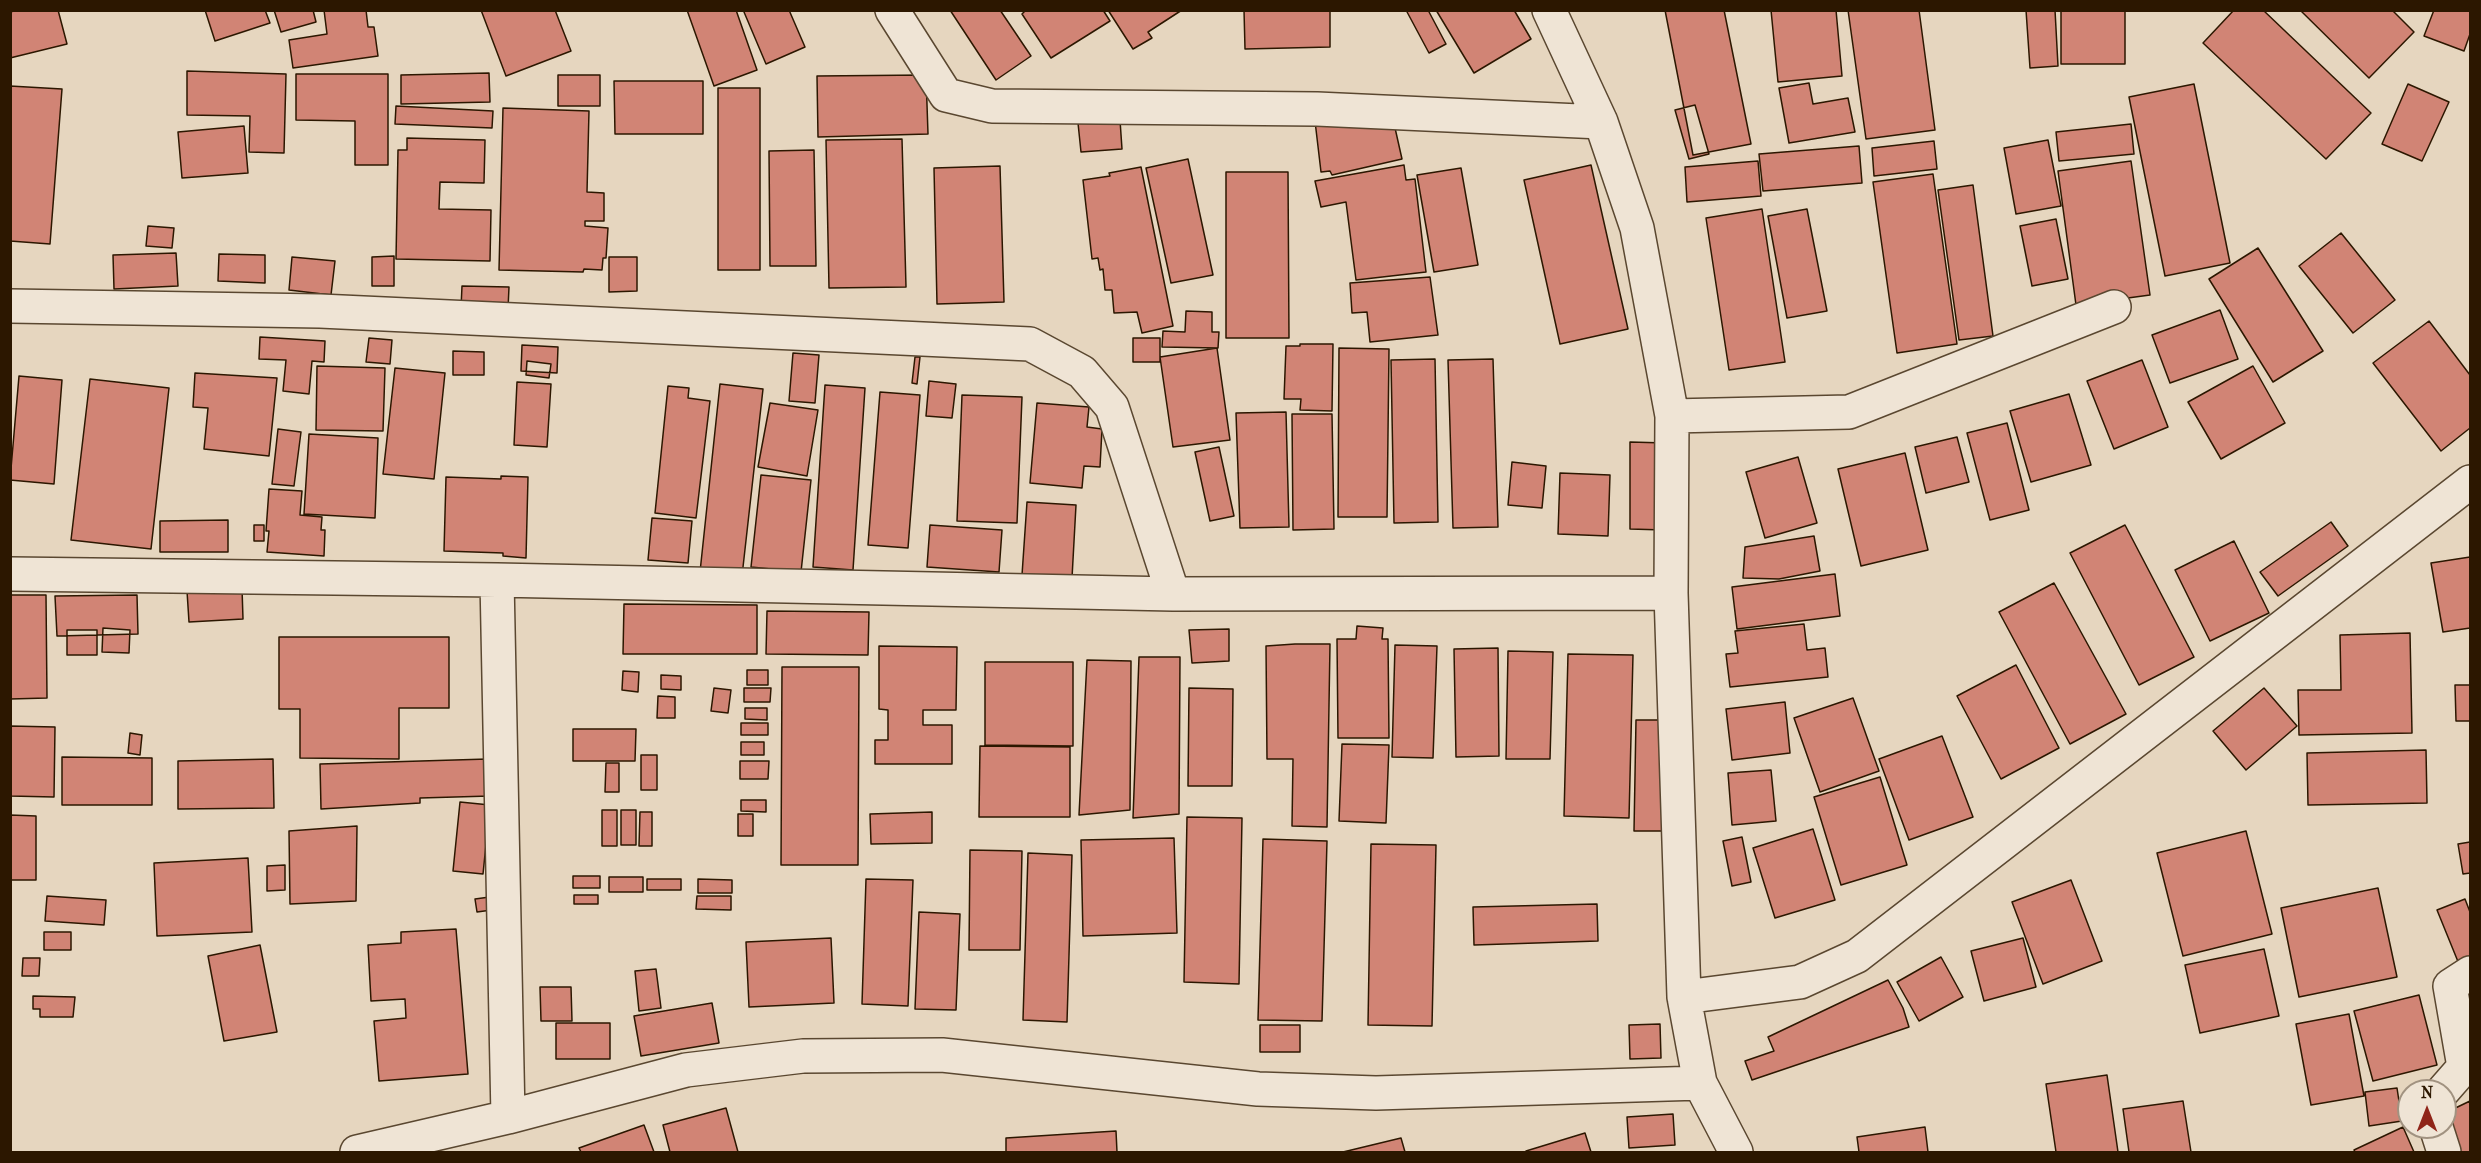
<!DOCTYPE html>
<html>
<head>
<meta charset="utf-8">
<style>
	body { margin:0 }
	#map { position:relative; width:2481px; height:1163px; overflow:hidden; background:#e6d6bf; font-family:"IM FELL French Canon",serif }
	canvas { display:block }
	.frame { position:absolute; inset:0; border:12px solid #2c1700; pointer-events:none }
	.north { position:absolute; left:2397px; top:1079px; width:60px; height:60px; box-sizing:border-box; background:#efe4d5; border:2px solid #a19280; border-radius:50%; rotate:0deg; font-size:16px; font-weight:700; line-height:24px; text-align:center; color:#2c1700 }
	.north::after { content:''; display:block; margin:auto; width:21px; height:27px; background:#8f2418; clip-path:polygon(50% 0,100% 100%,50% 72%,0 100%) }
</style>
</head>
<body>
<div id="map">
<canvas width="2481" height="1163"></canvas>
<div class="frame"></div>
<div class="north">N</div>
</div>
<script>
const g = document.querySelector('canvas').getContext('2d');
g.lineJoin = 'round';
function fill(path, color) {
  g.fillStyle = color;
  g.fill(path, 'evenodd');
}
function stroke(path, color, width, dash) {
  g.strokeStyle = color;
  g.lineWidth = width;
  g.lineCap = dash ? 'butt' : 'round';
  g.setLineDash(dash || []);
  g.stroke(path);
}
const building = new Path2D(`
	M18,10H58L67,44L10,58V12Z
	M205,10H265L270,23L215,41Z
	M274,10H313L316,22L281,32Z
	M324,10H366L368,27H374L378,56L293,68L289,40L327,34Z
	M481,10H555L571,51L506,76Z
	M687,10H736L757,70L714,86Z
	M746,10H789L805,47L766,64L744,12Z
	M950,10H1000L1031,56L996,80Z
	M1026,10H1103L1110,21L1051,58L1022,14Z
	M1108,10H1182L1148,32L1152,38L1133,49Z
	M1244,10H1330V47L1245,49Z
	M1406,10H1428L1446,44L1429,53Z
	M1436,10H1514L1531,39L1474,73Z
	M1665,10H1724L1751,144L1693,155Z
	M1771,10H1836L1842,76L1778,82Z
	M1848,10H1919L1935,130L1866,139Z
	M2026,10H2055L2058,66L2030,68Z
	M2061,10H2125V64H2061Z
	M2234,10H2263L2371,113L2326,159L2203,43Z
	M2300,10H2392L2414,32L2369,78Z
	M2434,10H2470V34L2464,51L2424,36Z
	M187,71L286,74L284,153L249,152L250,116L187,115Z
	M489,73L490,102L401,104V75Z
	M296,74H388V165H355V121L296,120Z
	M558,75H600V106H558Z
	M926,75L928,134L818,137L817,76Z
	M614,81H703V134H615Z
	M1809,83L1813,104L1848,98L1855,132L1789,143L1779,88Z
	M2194,84L2230,263L2165,276L2129,97Z
	M2408,84L2449,102L2422,161L2382,144Z
	M10,86L62,89L50,244L10,241Z
	M718,88H760V270H718Z
	M1695,105L1709,154L1689,159L1675,110Z
	M396,106L493,111L492,128L395,124Z
	M503,108L589,111L587,192L604,193V221H585V226L608,228L606,258H603L602,270L584,269L583,272L499,270Z
	M1393,119L1402,159L1332,175L1330,171L1321,172L1315,121Z
	M1120,120L1122,149L1081,152L1078,123Z
	M2131,124L2134,154L2059,161L2056,132Z
	M244,126L248,173L182,178L178,132Z
	M407,138L485,140L484,183L440,182L439,209L491,210L490,261L396,259L398,150H407Z
	M902,139L906,287L829,288L826,140Z
	M2048,140L2061,206L2016,214L2004,148Z
	M1934,141L1937,169L1874,176L1872,148Z
	M1859,146L1862,183L1763,191L1759,154Z
	M814,150L816,266H770L769,151Z
	M1188,159L1213,275L1171,283L1146,168Z
	M1758,161L1761,196L1687,202L1685,167Z
	M2131,161L2150,295L2076,305L2058,171Z
	M1404,165L1406,180L1415,179L1426,272L1356,280L1346,202L1321,207L1315,181Z
	M1591,165L1628,329L1560,344L1524,180Z
	M1000,166L1004,302L937,304L934,168Z
	M1141,167L1173,326L1142,333L1137,312L1114,313L1112,290H1105L1103,269L1100,270L1098,258L1092,259L1083,180L1110,176L1109,173Z
	M1461,168L1478,265L1434,272L1417,175Z
	M1226,172H1288L1289,338H1226Z
	M1933,174L1957,344L1897,353L1873,182Z
	M1973,185L1993,336L1959,340L1938,190Z
	M1762,209L1785,362L1729,370L1706,218Z
	M1807,209L1827,311L1787,318L1768,216Z
	M2056,219L2068,279L2032,286L2020,226Z
	M148,226L174,228L172,248L146,246Z
	M2341,233L2395,300L2353,333L2299,266Z
	M2258,248L2323,351L2273,382L2209,279Z
	M176,253L178,286L114,289L113,255Z
	M219,254L265,255V283L218,281Z
	M394,256V286H372V257Z
	M292,257L335,261L331,295L289,290Z
	M609,257H637V291L609,292Z
	M1430,277L1438,335L1370,342L1367,312L1352,313L1350,283Z
	M462,286L509,287L508,309L461,308Z
	M2220,310L2238,359L2170,383L2152,335Z
	M1186,311L1212,312V332H1219L1218,348L1162,347L1163,331L1185,332Z
	M2429,321L2470,375V428L2441,451L2373,363Z
	M260,337L325,341L324,362L312,361L309,394L283,391L286,360L259,359Z
	M369,338L392,340L390,364L366,362Z
	M1133,338H1160V362H1133Z
	M1300,344H1333L1332,411L1300,410L1301,399H1284L1286,346H1300Z
	M522,345L558,347L557,373L521,371Z
	M1217,348L1230,440L1173,447L1160,357Z
	M1339,348L1389,349L1387,517H1338Z
	M453,351L484,352V375H453Z
	M793,353L819,355L815,403L789,401Z
	M915,357H920L917,384L912,383Z
	M1435,359L1438,522L1394,523L1391,360Z
	M1493,359L1498,527L1453,528L1448,360Z
	M2142,360L2168,427L2114,449L2087,381Z
	M527,361L551,364L549,378L526,375Z
	M317,366L385,368L383,431L316,430Z
	M2253,366L2285,423L2221,459L2188,402Z
	M395,368L445,373L434,479L383,474Z
	M195,373L277,378L269,456L204,449L208,408L193,407Z
	M19,376L62,380L54,484L10,480Z
	M90,379L169,388L151,549L71,540Z
	M929,381L956,384L952,418L926,416Z
	M517,382L551,384L547,447L514,445Z
	M720,384L763,389L742,576L700,572Z
	M825,385L865,388L853,570L813,567Z
	M668,386L689,388L688,398L710,401L696,518L655,513Z
	M880,392L920,395L908,548L868,545Z
	M2069,394L2091,465L2031,482L2010,411Z
	M962,395L1022,397L1017,523L957,521Z
	M770,403L818,410L807,476L758,467Z
	M1037,403L1089,407L1087,427L1102,429L1100,467L1084,466L1082,488L1030,483Z
	M1286,412L1289,527L1240,528L1236,413Z
	M1292,414H1332L1334,529L1293,530Z
	M2007,423L2029,510L1990,520L1967,433Z
	M278,429L301,432L294,486L272,484Z
	M309,434L378,438L375,518L304,514Z
	M1957,437L1969,482L1926,493L1915,447Z
	M1630,442L1665,443L1664,530L1630,529Z
	M1219,447L1234,516L1210,521L1195,452Z
	M1905,453L1928,550L1861,566L1838,469Z
	M1798,457L1817,523L1765,538L1746,472Z
	M1512,462L1546,466L1542,508L1508,505Z
	M1560,473L1610,475L1608,536L1558,534Z
	M761,475L811,480L801,572L751,567Z
	M501,476L528,477L526,558L503,556V553L444,551L446,477L501,479Z
	M269,489L302,491L300,515L322,517L321,530H325L324,556L267,552L269,531H266Z
	M1027,502L1076,505L1072,578L1022,575Z
	M652,518L692,521L688,563L648,560Z
	M228,520V552H160V521Z
	M2331,522L2348,546L2278,596L2260,572Z
	M254,525H264V541H254Z
	M930,525L1002,530L999,572L927,567Z
	M2125,525L2194,657L2139,685L2070,553Z
	M1814,536L1820,571L1779,579L1743,578L1745,547Z
	M2234,541L2269,613L2210,641L2175,570Z
	M2470,557V628L2443,632L2431,563Z
	M1835,574L1840,616L1737,629L1732,587Z
	M2054,583L2126,714L2070,744L1999,612Z
	M242,588L243,619L189,622L187,591Z
	M10,595H46L47,698L10,699Z
	M137,595L138,634L57,636L55,596Z
	M624,604L757,605V654H623Z
	M767,611L869,612L868,655L766,654Z
	M1804,624L1807,650L1825,648L1828,677L1730,687L1726,654L1738,653L1735,631Z
	M1357,626L1383,628L1382,639H1388L1389,738H1338L1337,639H1356Z
	M103,628L130,630L129,653L102,652Z
	M1229,629V661L1192,663L1189,630Z
	M67,630H97V655H67Z
	M2410,633L2412,733L2299,735L2298,690H2341L2340,635Z
	M279,637H449V708H399V759L300,758V709H279Z
	M1295,644H1330L1327,827L1292,826L1293,759H1267L1266,646Z
	M1395,645L1437,646L1433,758L1392,757Z
	M879,646L957,647L956,710H923V725H952V764H875V740H888V710L879,709Z
	M1498,648L1499,756L1456,757L1454,649Z
	M1508,651L1553,652L1550,759H1506Z
	M1568,654L1633,655L1629,818L1564,816Z
	M1139,657H1180L1179,814L1133,818Z
	M1087,660L1131,661L1130,810L1079,815Z
	M985,662H1073V746L985,745Z
	M2016,665L2059,748L2001,779L1957,696Z
	M782,667H859L858,865H781Z
	M747,670H768V685H747Z
	M623,671L639,672L638,692L622,690Z
	M661,675L681,676V690L661,689Z
	M2455,685H2470V721H2456Z
	M714,688L731,690L728,713L711,711Z
	M744,688H771L770,702H744Z
	M1189,688L1233,689L1232,786H1188Z
	M2264,688L2297,726L2246,770L2213,731Z
	M658,696L675,697V718H657Z
	M1853,698L1879,771L1820,792L1794,718Z
	M1785,702L1790,753L1732,760L1726,709Z
	M745,708H767V720L745,719Z
	M1636,720H1665L1664,831H1634Z
	M741,723H768V735H741Z
	M10,726L55,727L54,797L10,796Z
	M573,729H636L635,761H573Z
	M130,733L142,735L140,755L128,753Z
	M1942,736L1973,817L1909,840L1879,759Z
	M741,742H764V755H741Z
	M1342,744L1389,745L1386,823L1339,821Z
	M980,746L1070,747V817H979Z
	M2426,750L2427,803L2308,805L2307,753Z
	M641,755H657V790H641Z
	M62,757L152,758V805H62Z
	M273,759L274,808L178,809V761Z
	M488,759L490,796L420,798V803L321,809L320,764Z
	M740,761H769L768,779H740Z
	M606,763H619V792H605Z
	M1771,770L1776,821L1732,825L1728,773Z
	M1880,777L1907,865L1841,885L1814,797Z
	M741,800H766V812L741,811Z
	M460,802L490,805L483,874L453,871Z
	M602,810H617V846H602Z
	M621,810H636V845H621Z
	M640,812H652V846H639Z
	M932,812V843L871,844L870,814Z
	M738,814H753V836H738Z
	M10,815L36,816V880H10Z
	M1187,817L1242,818L1239,984L1184,982Z
	M357,826L356,901L290,904L289,831Z
	M1813,829L1835,900L1775,918L1753,848Z
	M2246,831L2272,934L2183,956L2157,853Z
	M1742,837L1751,882L1732,886L1723,841Z
	M1174,838L1177,933L1083,936L1081,840Z
	M1263,839L1327,841L1322,1021L1258,1020Z
	M2470,842V873L2463,874L2458,844Z
	M1371,844L1436,845L1432,1026L1368,1025Z
	M970,850L1022,851L1020,950H969Z
	M1028,853L1072,855L1067,1022L1023,1020Z
	M248,858L252,932L157,936L154,863Z
	M285,865V890L267,891V866Z
	M573,876H600V888H573Z
	M609,877H643V892H609Z
	M647,879H681V890H647Z
	M698,879L732,880V893H698Z
	M866,879L913,880L908,1006L862,1004Z
	M2071,880L2102,961L2043,984L2012,902Z
	M2378,888L2397,977L2299,997L2281,908Z
	M574,895H598V904H574Z
	M47,896L106,900L104,925L45,921Z
	M497,896L499,909L477,912L475,899Z
	M697,896H731V910L696,909Z
	M2465,899L2470,912V966L2461,969L2437,910Z
	M1597,904L1598,941L1474,945L1473,907Z
	M919,912L960,914L956,1010L915,1009Z
	M456,929L468,1074L379,1081L374,1021L406,1018L405,999L371,1001L368,945L401,943V932Z
	M44,932H71V950H44Z
	M831,938L834,1003L749,1007L746,942Z
	M2023,938L2036,987L1984,1001L1971,951Z
	M260,945L277,1032L224,1041L208,956Z
	M2264,949L2279,1016L2200,1033L2185,965Z
	M1941,957L1963,997L1919,1021L1897,982Z
	M23,958H40L39,976H22Z
	M656,969L661,1008L639,1011L635,971Z
	M1888,980L1903,1008L1909,1027L1752,1080L1745,1061L1774,1051L1768,1037Z
	M540,987H571L572,1021H541Z
	M2419,995L2437,1065L2373,1081L2354,1011Z
	M33,996L75,997L73,1017H40V1009H33Z
	M712,1003L719,1043L641,1056L634,1016Z
	M2349,1014L2364,1096L2311,1105L2296,1024Z
	M556,1023H610V1059H556Z
	M1660,1024L1661,1058L1630,1059L1629,1025Z
	M1260,1025H1300V1052H1260Z
	M2107,1075L2118,1152H2056L2046,1084Z
	M2397,1088L2402,1121L2369,1126L2365,1092Z
	M2183,1101L2191,1152H2129L2123,1109Z
	M2470,1101V1152H2460L2445,1120V1113Z
	M726,1108L738,1152H670L663,1125Z
	M1673,1114L1675,1145L1629,1148L1627,1117Z
	M644,1125L654,1152H581L579,1148Z
	M1925,1127L1928,1152H1859L1857,1137Z
	M2403,1127L2414,1152H2355L2354,1150Z
	M1116,1131L1117,1152H1006V1138Z
	M1585,1133L1591,1152H1526V1151Z
	M1401,1138L1405,1152H1343Z`);
fill(building, '#d18475');
stroke(building, '#2c1700', 1.5);
const street = new Path2D(`
	M892,10L946,95L992,106L1317,109L1601,122
	M1549,10L1601,122L1637,228L1672,416L1671,593L1684,997
	M10,306L320,311L1030,344L1082,372L1112,407L1173,594
	M1672,416L1849,412L2114,307
	M10,574L497,580L1173,594L1671,593
	M497,580L508,1117
	M2443,1091L2464,1067L2450,986L2470,973
	M2436,1127L2444,1152
	M357,1152L508,1117L686,1070L803,1056L942,1055L1258,1089L1376,1093L1700,1083
	M1736,1152L1700,1083L1684,997L1800,982L1857,956L2470,482`);
stroke(street, '#5a4730', 36);
stroke(street, '#efe4d5', 33);
</script>
</body>
</html>
